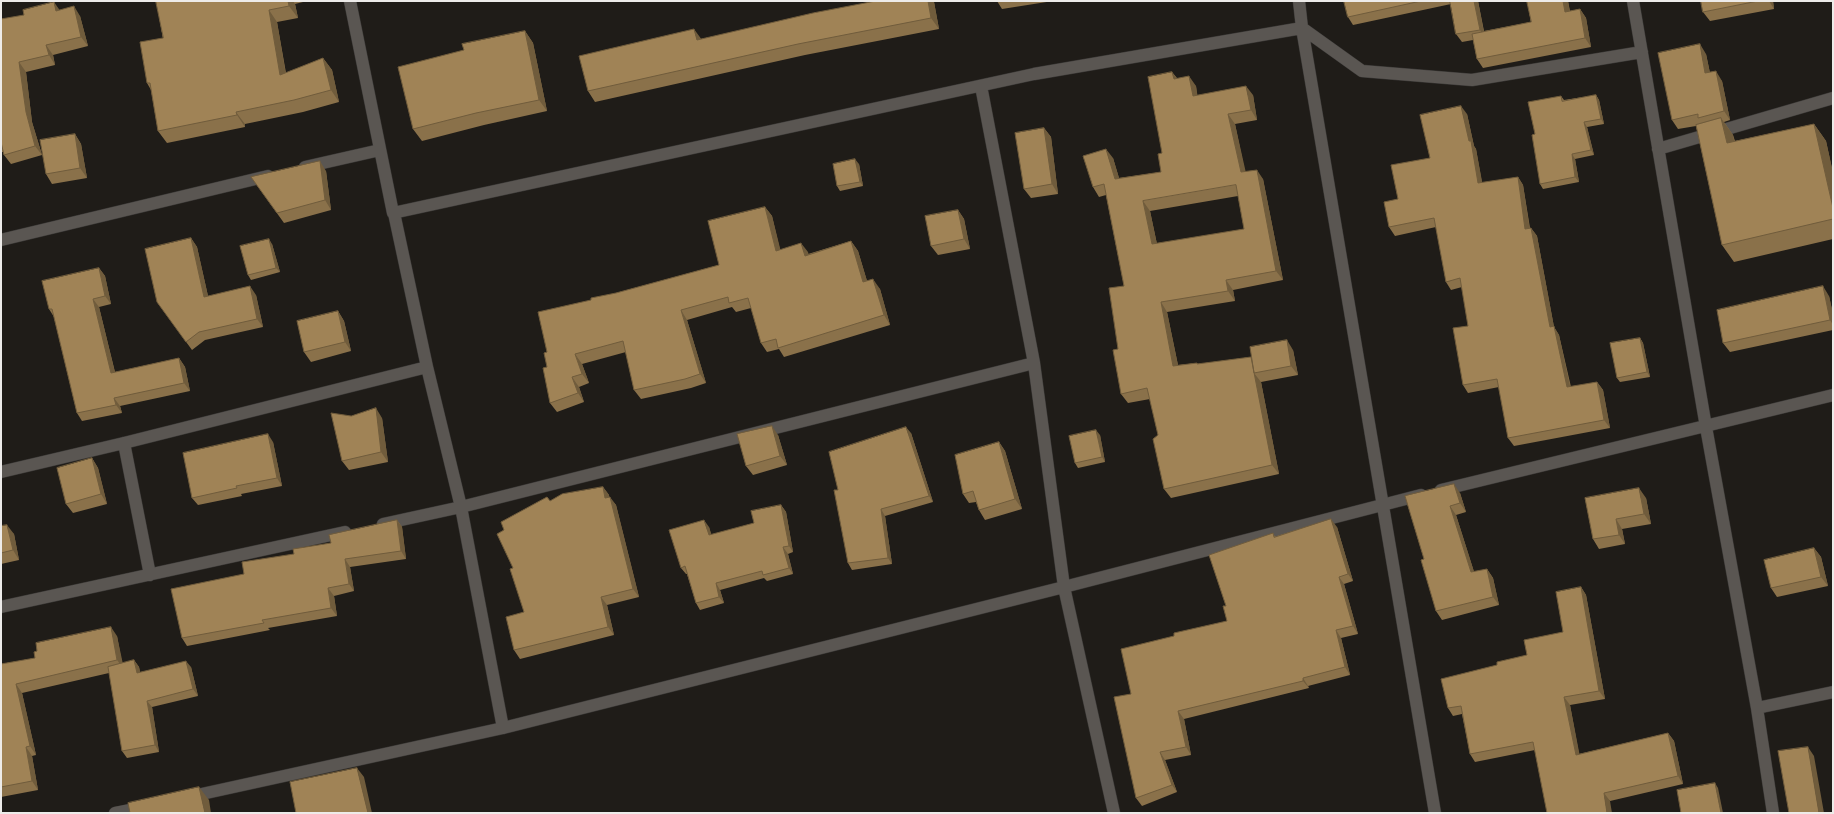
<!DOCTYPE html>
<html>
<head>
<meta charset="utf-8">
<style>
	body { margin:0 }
	#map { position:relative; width:1834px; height:814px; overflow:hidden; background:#1f1c18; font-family:"Open Sans",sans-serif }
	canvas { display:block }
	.frame { position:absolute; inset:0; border:2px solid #edebe9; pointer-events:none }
</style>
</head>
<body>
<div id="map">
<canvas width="1834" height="814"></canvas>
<div class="frame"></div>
</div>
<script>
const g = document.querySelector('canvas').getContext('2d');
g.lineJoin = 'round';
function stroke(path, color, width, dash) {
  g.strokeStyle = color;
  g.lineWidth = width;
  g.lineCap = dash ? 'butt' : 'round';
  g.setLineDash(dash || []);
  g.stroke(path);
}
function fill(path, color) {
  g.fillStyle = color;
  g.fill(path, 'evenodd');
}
const street = new Path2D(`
	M350,1L393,213L1034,74L1302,28L1299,1
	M1633,1L1706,427L1757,708L1773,813
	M1302,28L1435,813
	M1302,28L1362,71L1472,80L1642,52
	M981,86L1034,363L1064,587L1114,813
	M1658,149L1833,98
	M305,167L380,150
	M1,240L268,176
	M427,367L461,507L503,728
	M124,443L150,575
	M1,472L124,443L427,367L394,213
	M1441,490L1833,395
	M383,524L461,507L1034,363
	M1,607L345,532
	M1757,708L1833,692
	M188,797L503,728L1064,587L1421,495
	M115,813L145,807`);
stroke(street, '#3a3836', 13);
stroke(street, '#5a5652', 12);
fill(new Path2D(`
	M156,1H303V2L295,4L298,18L277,22L286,73L323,58L332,70L339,102L303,112L245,124V127L167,143L158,131L151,90L147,83L163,38Z
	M876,1H933L934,2L939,29L805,55L595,102L588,91L701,39Z
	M997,1H1053L1002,9Z
	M1344,1H1478L1484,31L1531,22L1527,1H1568L1570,11L1580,9L1586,18L1591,47L1483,68L1477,59L1473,40L1462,42L1456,34L1451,4L1353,25L1348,17Z
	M1701,1H1773L1774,9L1710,21L1703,12Z
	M60,10L80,16L88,46L53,55L55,65L26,72L32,122L42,155L11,164L4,155L3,152H1V19Z
	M525,31L533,43L547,111L484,125L422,141L413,129L464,50Z
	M1706,54L1710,73L1722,81L1730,120L1724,122L1733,135L1735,141L1814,124L1826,141L1833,173V239L1734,262L1722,245L1696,126L1678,129L1672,120Z
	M1172,72L1177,78L1196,86L1197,95H1253L1257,120L1235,124L1245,172L1263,179L1283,280L1233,290L1235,301L1167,312L1178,365L1197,363L1198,364L1251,357L1293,350L1298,375L1261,382L1279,474L1171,498L1164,489L1158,435L1150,399L1128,403L1121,394L1118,349L1124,286L1106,195L1099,197L1093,187L1113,158L1119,178L1161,172L1162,153ZM1238,196L1244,229L1157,244L1150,211Z
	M1596,95L1599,100L1604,124L1587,127L1594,155L1575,159L1579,182L1543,189L1540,184L1535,134L1561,96L1564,100Z
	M1467,114L1474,146L1476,149L1482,183L1518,177L1523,185L1530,228H1531L1537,236L1554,327L1559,335L1571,387L1597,382L1603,390L1610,428L1514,446L1508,438L1499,387L1468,393L1463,385L1468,326L1462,287L1451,290L1446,282L1436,227L1395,236L1389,227L1398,199L1430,158Z
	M1044,128L1051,137L1058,194L1031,198L1024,189Z
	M75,134L81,144L87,178L52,184L46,174Z
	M859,164L863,186L840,191L837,186Z
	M326,171L331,210L284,223L251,177Z
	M765,207L772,216L780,250L808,252V254L851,241L858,251L867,281L880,289L890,325L784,357L779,349L767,352L761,343L751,308L736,312L732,307L687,320L706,383L691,388L641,399L634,390L626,352L582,364L589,383L579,387L584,402L557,412L550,403L547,352L591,300L616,293L719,265Z
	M958,210L964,219L970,249L938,255L931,246Z
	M191,238L197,247L208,296L256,295L263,327L205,340L192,350L157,302Z
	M272,244L280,272L251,280L248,275Z
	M99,268L105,276L111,304L99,307L115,372L179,358L185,367L190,391L120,406L122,413L82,421L77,413L54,317L49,309Z
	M1829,296L1833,314V330L1730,352L1723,343Z
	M338,311L344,321L351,351L311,362L304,352Z
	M1640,338L1643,343L1650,377L1620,382L1617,378Z
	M382,418L388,462L349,470L342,461Z
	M911,433L933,502L885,516L892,564L852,570L848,563L838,490Z
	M778,435L787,465L753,475L746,466Z
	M1100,435L1105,462L1078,468L1075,463Z
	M273,442L282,486L241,494L242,496L198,505L192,498Z
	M999,442L1005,451L1022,509L985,520L979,510L976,502L969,503L963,494Z
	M92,458L98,468L107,504L73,513L66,504Z
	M603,487L609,495V497L616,505L639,597L607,605L614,635L520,659L514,650L524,612L504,530L547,497L550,501Z
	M1460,493L1466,512L1456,515L1474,572L1487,569L1493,578L1499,605L1442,620L1436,611L1424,559L1405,496Z
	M1585,498H1646L1651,524L1622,529L1625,544L1599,549L1593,539Z
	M781,505L786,512L793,552L788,554L793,574L767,581L764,578L720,590L724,603L700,610L696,603L687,574H686L681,568L709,527L711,535L754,523Z
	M397,520L402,527L406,559L350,567L354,591L334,596L337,616L268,628L270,630L187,646L182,638L244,574L294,554L331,543Z
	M1,526L14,534L19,560L1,564Z
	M1337,527L1353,581L1344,584L1358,634L1341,638L1350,675L1308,686L1309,688L1184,719L1191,755L1165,760L1177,792L1142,806L1136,798L1131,694L1174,636L1227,621L1226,606L1273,533L1275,537Z
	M1814,548L1821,557L1828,586L1777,597L1771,588Z
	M1581,587L1586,595L1605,699L1570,705L1579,754L1668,733L1674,741L1683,784L1610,801L1535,750L1475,762L1470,754L1462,714L1453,716L1448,708L1497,665L1527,655L1563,632Z
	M117,636L122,663L134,660L139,667L140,672L191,667L198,696L152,707L159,752L127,758L122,751L109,673L22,693L36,755L32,756L38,790L1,797V664L35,658Z`), '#8a714a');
fill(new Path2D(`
	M288,1H293L295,4L298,18L289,6Z
	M928,1H933L934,2L939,29L931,18Z
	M1474,1H1478L1485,38L1480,30Z
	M1563,1H1568L1571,20L1565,12Z
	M1769,1H1773L1774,9Z
	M54,2L61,12L56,11Z
	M74,6L80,16L88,46L81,37Z
	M1580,9L1586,18L1591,47L1585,38Z
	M269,10L277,22L288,87L280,75Z
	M694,29L702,40H697Z
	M525,31L533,43L547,111L539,100Z
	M1700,44L1706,54L1712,83L1705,73Z
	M46,45L53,55L55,65L49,55Z
	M323,58L332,70L339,102L331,90Z
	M19,62L26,72L32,122L42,155L35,146L26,112Z
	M1716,71L1722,81L1730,120L1724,111Z
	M1172,72L1179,82L1174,79Z
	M1189,76L1196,86L1199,105L1193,96Z
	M1246,86L1253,95L1257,120L1251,110Z
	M1596,95L1599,100L1604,124L1601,119Z
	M1461,106L1467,114L1474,146L1476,149L1484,192L1478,183Z
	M236,112L245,124V127L237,115Z
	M1228,114L1235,124L1248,182L1241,172Z
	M1721,118L1733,135L1738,160L1727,143Z
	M1584,122L1587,127L1594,155L1591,150Z
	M1814,124L1826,141L1833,173V208Z
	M1044,128L1051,137L1058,194L1052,184Z
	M75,134L81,144L87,178L80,168Z
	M1106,149L1113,158L1122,188L1115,179Z
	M1572,154L1575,159L1579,182L1575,177Z
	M855,159L859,164L863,186L860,182Z
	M320,161L326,171L331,210L325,200Z
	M1257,170L1263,179L1283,280L1276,271Z
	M1518,177L1523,185L1531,237L1525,229Z
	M1143,201L1150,211L1159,254L1152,244Z
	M765,207L772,216L783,260L776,251Z
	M958,210L964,219L970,249L964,239Z
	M1531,228L1537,236L1554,327L1559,335L1572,395L1567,387L1550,327Z
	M191,238L197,247L210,305L204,297Z
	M269,239L272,244L280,272L276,268Z
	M851,241L858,251L870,291L863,282Z
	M801,243L808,252L812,265L805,256Z
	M99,268L105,276L111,304L105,296Z
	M873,279L880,289L890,325L884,315Z
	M1226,280L1233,290L1235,301L1228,291Z
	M250,286L256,295L263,327L257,319Z
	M1823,286L1829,296L1833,314V325L1830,320Z
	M93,299L99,307L117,381L111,373Z
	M1161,302L1167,312L1180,375L1173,366Z
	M681,310L687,320L706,383L700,374Z
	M338,311L344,321L351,351L345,342Z
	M1640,338L1643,343L1650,377L1647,372Z
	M1287,340L1293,350L1298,375L1291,366Z
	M575,354L582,364L589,383L582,374Z
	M1251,357L1254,373L1261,382L1279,474L1272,465Z
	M179,358L185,367L190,391L184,383Z
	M572,377L579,387L584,402L578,393Z
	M1597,382L1603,390L1610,428L1604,420Z
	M114,398L120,406L122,413L116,405Z
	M376,408L382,418L388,462L381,452Z
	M772,426L778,435L787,465L780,456Z
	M906,427L911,433L933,502L929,496Z
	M1096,430L1100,435L1105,462L1102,457Z
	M268,434L273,442L282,486L277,478Z
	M999,442L1005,451L1022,509L1015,499Z
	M92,458L98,468L107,504L101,494Z
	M1454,484L1460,493L1466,512L1460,503Z
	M603,487L609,495L611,506L605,498Z
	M1639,488L1646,498L1651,524L1644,514Z
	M610,497L616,505L639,597L633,589Z
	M781,505L786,512L793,552L789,546Z
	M1450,506L1456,515L1477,581L1471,572Z
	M881,509L885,516L892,564L888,558Z
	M1331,519L1337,527L1353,581L1348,574Z
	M1616,519L1622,529L1625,544L1619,535Z
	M397,520L402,527L406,559L401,551Z
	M704,520L709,527L714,542L709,535Z
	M7,525L14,534L19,560L13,550Z
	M783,547L788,554L793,574L789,568Z
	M1814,548L1821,557L1828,586L1821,577Z
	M345,559L350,567L354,591L349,584Z
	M1487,569L1493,578L1499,605L1493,597Z
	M1339,577L1344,584L1358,634L1353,626Z
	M716,583L720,590L724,603L719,597Z
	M1581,587L1586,595L1605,699L1599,691Z
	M328,588L334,596L337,616L331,608Z
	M601,597L607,605L614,635L608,627Z
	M111,627L117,636L124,669L117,660Z
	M1336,630L1341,638L1350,675L1345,667Z
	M134,660L139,667L142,680L137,673Z
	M186,661L191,667L198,696L193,689Z
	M1303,678L1308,686L1309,688L1303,681Z
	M16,684L22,693L36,755L30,746Z
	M1564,697L1570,705L1581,762L1576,755Z
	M147,701L152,707L159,752L155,745Z
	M1178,711L1184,719L1191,755L1186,747Z
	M1668,733L1674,741L1683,784L1678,776Z
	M26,747L32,756L38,790L32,781Z
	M1808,747L1814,756L1824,813H1819Z
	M1160,752L1165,760L1177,792L1172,785Z
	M357,768L364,777L372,813H368Z
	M1715,783L1718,788L1723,813H1721Z
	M199,787L209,800L211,813H205Z
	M1604,793L1610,801L1612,813H1607Z`), '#705c3c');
const building = new Path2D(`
	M156,1H288L289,6L269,10L280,75L323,58L331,90L294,100L236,112L237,115L158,131L150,83H147L140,42L163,38Z
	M876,1H928L931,18L798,44L588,91L579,56L694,29L697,40L813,13Z
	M1344,1H1421L1348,17Z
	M1450,1H1474L1480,30L1456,34Z
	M1527,1H1563L1565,12L1580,9L1585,38L1477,59L1472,34L1531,22Z
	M1701,1H1758L1703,12Z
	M54,2L56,11L74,6L81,37L46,45L49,55L19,62L26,112L35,146L4,155L1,142V19L24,15L23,10Z
	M525,31L539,100L476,113L413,129L398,67L464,50L462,44Z
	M1700,44L1705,73L1716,71L1724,111L1698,118V114L1672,120L1658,53Z
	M1172,72L1174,79L1189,76L1193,96L1246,86L1251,110L1228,114L1241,172L1257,170L1276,271L1226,280L1228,291L1161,302L1173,366L1197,363V364L1251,357L1272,465L1164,489L1153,439L1158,435L1147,388L1121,394L1113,350L1118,349L1109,288L1124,286L1104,184L1093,187L1083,156L1106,149L1115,179L1161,172L1158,154L1162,153L1148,77ZM1236,185L1244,229L1152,244L1143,201Z
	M1596,95L1601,119L1584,122L1591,150L1572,154L1575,177L1540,184L1532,135L1535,134L1528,102L1561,96L1562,101Z
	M1461,106L1469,141H1471L1478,183L1518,177L1525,229L1531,228L1550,327L1554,326L1567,387L1597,382L1604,420L1508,438L1497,379L1463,385L1453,328L1468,326L1460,278L1446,282L1434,218L1389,227L1384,202L1398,199L1391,165L1430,158L1420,115Z
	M1721,118L1727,143L1814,124L1833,208V219L1722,245L1696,125Z
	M1044,128L1052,184L1024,189L1015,133Z
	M75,134L80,168L46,174L40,140Z
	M855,159L860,182L837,186L833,164Z
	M320,161L325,200L277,213L251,177Z
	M765,207L776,251L801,243L805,256L851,241L863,282L873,279L884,315L778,348L776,339L761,343L748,298L729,303L728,297L681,310L700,374L685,379L634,390L623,341L575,354L582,374L572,377L578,393L550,403L543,368L547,367L544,353L547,352L538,312L591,300V298L616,293L719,265L708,221Z
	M958,210L964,239L931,246L925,216Z
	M191,238L204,297L250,286L257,319L199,332L186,342L157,302L145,249Z
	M269,239L276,268L248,275L240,246Z
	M99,268L105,296L93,299L111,373L179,358L184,383L114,398L116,405L77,413L52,309H49L42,281Z
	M1823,286L1830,320L1723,343L1717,310Z
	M338,311L345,342L304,352L297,321Z
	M1640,338L1647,372L1617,378L1610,343Z
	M1287,340L1291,366L1254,373L1250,347Z
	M376,408L381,452L342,461L331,413L351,416Z
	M772,426L780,456L746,466L737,434Z
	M906,427L929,496L881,509L888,558L848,563L834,490H838L829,452Z
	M1096,430L1102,457L1075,463L1069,436Z
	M268,434L277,478L236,486L237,488L192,498L183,453Z
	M999,442L1015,499L979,510L973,491L963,494L955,455Z
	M92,458L101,494L66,504L57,468Z
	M1454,484L1460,503L1450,506L1471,572L1487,569L1493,597L1436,611L1421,560L1424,559L1405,496Z
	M603,487L605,498L610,497L633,589L601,597L608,627L514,650L506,617L524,612L510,569L513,568L497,534L504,530L501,522L547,497L550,501L562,494Z
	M1639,488L1644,514L1616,519L1619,535L1593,539L1585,498Z
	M781,505L789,546L783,547L789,568L763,575L762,571L716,583L719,597L696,603L685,566L681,568L669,530L704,520L709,535L754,523L751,511Z
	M1331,519L1348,574L1339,577L1353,626L1336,630L1345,667L1303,678V681L1178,711L1186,747L1160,752L1172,785L1136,798L1114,697L1131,694L1121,649L1174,636V633L1227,621L1223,606H1226L1209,555L1273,533L1274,537Z
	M397,520L401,551L345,559L349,584L328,588L331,608L262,620L264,623L182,638L171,589L244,574L242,562L294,554L293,549L331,543L329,535Z
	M7,525L13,550L1,553V526Z
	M1814,548L1821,577L1771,588L1764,560Z
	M1581,587L1599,691L1564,697L1576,755L1668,733L1678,776L1604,793L1607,813H1547L1533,742L1470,754L1461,706L1448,708L1441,679L1497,665V662L1527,655L1524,640L1563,632L1556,592Z
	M111,627L117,660L16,684L30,746L26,747L32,781L1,787V664L35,658L34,652L37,651L36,643Z
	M134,660L137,673L186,661L193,689L147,701L155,745L122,751L108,667Z
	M1808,747L1819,813H1789L1778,751Z
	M357,768L368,813H296L290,782Z
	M1715,783L1721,813H1681L1677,790Z
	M199,787L205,813H130L128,803Z`);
fill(building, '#a08356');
stroke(building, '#705c3c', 1);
</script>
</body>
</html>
